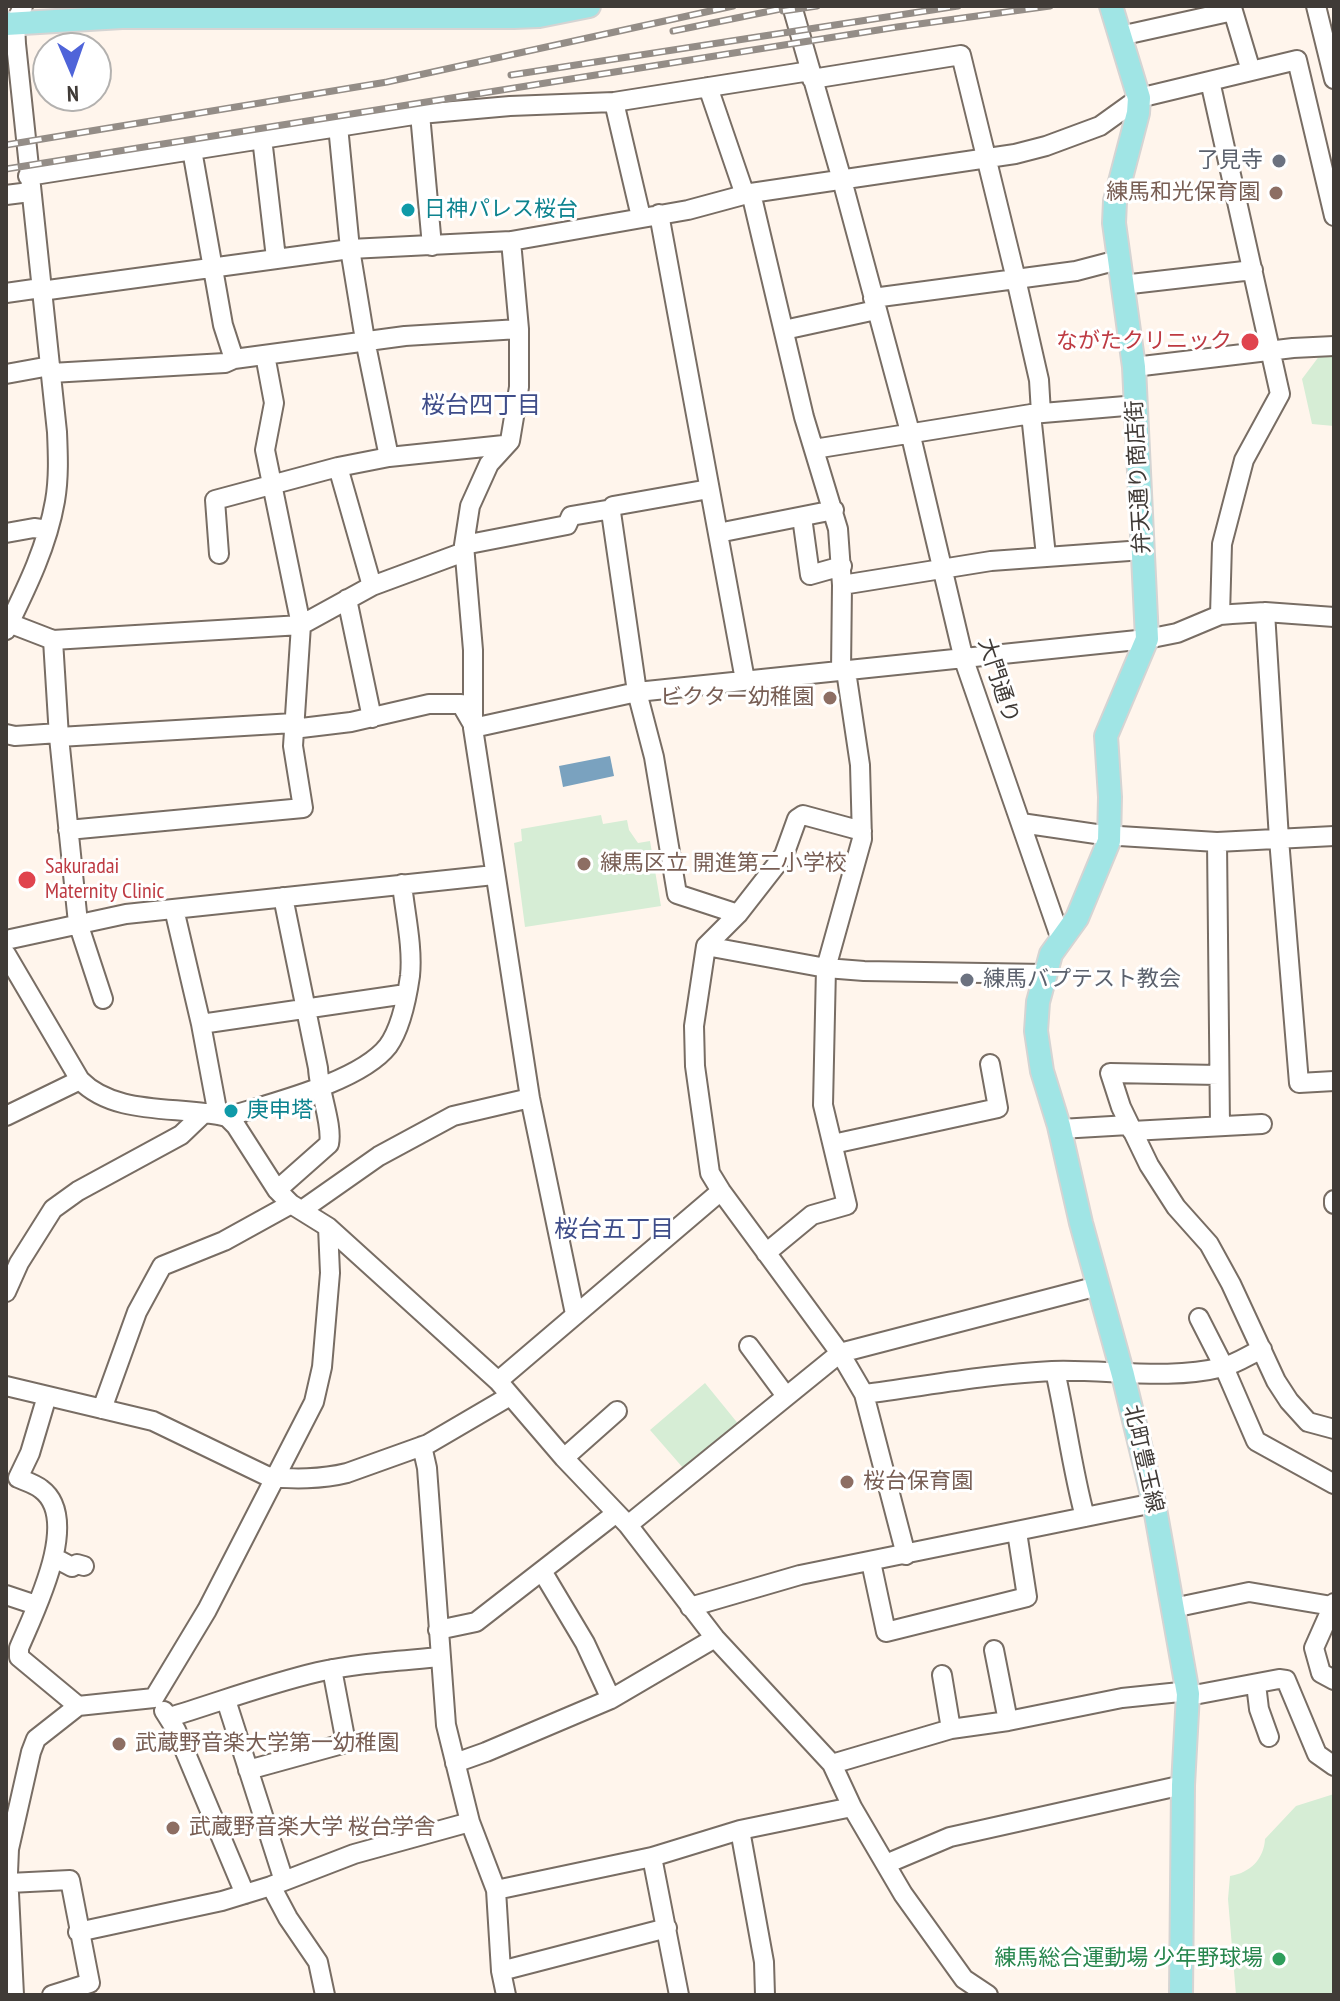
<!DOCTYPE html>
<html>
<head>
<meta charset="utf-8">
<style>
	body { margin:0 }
	#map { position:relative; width:1340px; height:2001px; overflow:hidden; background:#fff5ec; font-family:"PT Sans Narrow",sans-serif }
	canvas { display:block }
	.frame { position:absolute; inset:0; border:8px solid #403b37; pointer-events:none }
	.north { position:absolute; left:32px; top:32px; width:80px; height:80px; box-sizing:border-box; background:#fff; border:2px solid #b3b1af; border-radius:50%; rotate:178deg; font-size:22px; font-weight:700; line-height:32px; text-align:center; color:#403b37 }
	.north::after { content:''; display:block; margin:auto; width:28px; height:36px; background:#4f64d9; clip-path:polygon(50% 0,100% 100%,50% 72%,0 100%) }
</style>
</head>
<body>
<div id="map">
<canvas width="1340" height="2001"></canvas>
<div class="frame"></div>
<div class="north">N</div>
</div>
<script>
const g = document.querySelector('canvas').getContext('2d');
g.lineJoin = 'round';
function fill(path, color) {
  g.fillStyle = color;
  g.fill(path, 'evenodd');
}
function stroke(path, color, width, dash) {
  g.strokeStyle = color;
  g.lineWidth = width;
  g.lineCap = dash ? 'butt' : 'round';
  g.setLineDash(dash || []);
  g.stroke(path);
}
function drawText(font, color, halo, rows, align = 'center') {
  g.font = font + ' "PT Sans Narrow","Noto Sans JP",sans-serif';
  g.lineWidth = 6;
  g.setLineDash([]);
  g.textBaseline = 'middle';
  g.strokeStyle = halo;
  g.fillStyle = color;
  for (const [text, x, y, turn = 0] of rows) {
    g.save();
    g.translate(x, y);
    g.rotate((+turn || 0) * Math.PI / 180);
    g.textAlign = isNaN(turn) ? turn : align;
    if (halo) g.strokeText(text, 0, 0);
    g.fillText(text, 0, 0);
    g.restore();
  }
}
fill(new Path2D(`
	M1323,351H1334V426L1312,424L1302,379Z
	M601,815L603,824L627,820L629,830L638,843L650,841L661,906L525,927L514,843L522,841L521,829Z
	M705,1383L740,1426L684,1469L650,1430Z
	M1334,1794V1995H1236L1228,1899L1230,1876C1250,1873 1264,1859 1265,1839L1296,1806Z`), '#d6edd5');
fill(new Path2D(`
	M610,756L614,776L563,787L559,766Z`), '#7aa2bf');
const minor = new Path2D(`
	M792,6L842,180L910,432L964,660L1058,931L1064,938
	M1316,6L1334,79
	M1120,36L1233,11L1251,71
	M812,79L961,55L1016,279L1039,380L1041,413
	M1210,81L1280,394L1244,460L1222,544L1220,615
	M708,87L745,195
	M614,102L641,217
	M420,114L432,246
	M338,126L350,249L365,340L389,457
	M262,138L276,258
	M192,150L223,325L234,359L405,336L519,329
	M28,176L420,114L510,106L614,102L810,71
	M751,193L804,417L838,529L842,585L841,671
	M6,195L30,192
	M659,214L745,680
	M511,241L519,329V387L510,441L489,464L470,506L464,545L473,650V728L530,1098L575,1314
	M1122,285L1253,270
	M41,291L350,249L511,241L688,210L751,193L1015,154L1046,146L1100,126L1139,98L1297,60L1334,216
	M6,293L41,288
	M873,298L1076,271L1118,260
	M784,330L876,310
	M1134,367L1293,348L1334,346
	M51,373L225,363L234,359
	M6,374L50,366
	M1031,414L1046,556
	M814,449L1031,414L1137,405
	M338,467L372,586
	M709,489L613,506L611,512L637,692L654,757L677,894L738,914
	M802,517L810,575L842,566
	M6,533L34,528L48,530
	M718,533L834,510
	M464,545L567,525L571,516L612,509
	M219,554L215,500L338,467L389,457L504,445
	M842,585L991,561L1143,550
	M347,599L372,718
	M1265,612L1279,839L1299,1083L1334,1081
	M9,623L53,640L301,625L372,586L464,552
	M6,630C26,589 47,547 55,501C59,478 58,455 57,432L16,44L15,24L23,6
	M53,640L59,737L78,923L103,999
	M473,728L637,692L1147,639L1177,633L1220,615L1232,614L1265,612L1334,617
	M293,729L351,722L429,704H461L472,723
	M6,734L15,736L59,733
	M59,737L294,723
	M1021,823L1103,835L1217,842L1334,836
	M68,830L303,808L293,746L301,625L265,450L274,403L265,355
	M862,831L803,815L797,819L784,855L738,914L706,946L694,1026L695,1066L710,1173L721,1191L840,1353L864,1394L906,1555
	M1217,842L1220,1126
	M174,909L201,1024L218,1115
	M6,940L126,914L494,875
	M706,946L826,968L864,971L1045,974
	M6,954L80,1080C116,1117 180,1105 227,1117L236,1126L277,1190L291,1204L328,1227L498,1381L564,1458L628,1525L715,1638L832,1764L852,1807L903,1894L964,1979L988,1995
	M201,1024L406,994
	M1219,1075L1110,1073L1121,1107L1149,1165L1176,1207L1209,1244L1231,1284L1276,1381L1289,1401L1308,1422L1334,1429
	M6,1116L80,1080
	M227,1117C271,1103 360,1082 388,1046C401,1028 407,997 410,976C413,947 405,913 402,884
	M1060,1129L1129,1125
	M1132,1131L1262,1124
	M833,1144L998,1108L990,1064
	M277,1190L329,1144C333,1125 319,1092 318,1068L283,897
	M1334,1200V1204
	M302,1210L379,1156L453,1116L530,1098
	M766,1253L812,1215L847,1205L823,1105L826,968L862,839L860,765L846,671
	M6,1292L19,1263L53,1209L78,1191L181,1135L203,1114
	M1199,1318L1224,1367L1256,1441L1334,1484
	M749,1346L786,1396
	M1055,1371C1066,1419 1072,1469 1085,1517
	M498,1381L721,1191
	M6,1386L153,1421L267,1476C291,1480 323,1479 347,1473L428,1444L510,1396
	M864,1394C926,1386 989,1374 1052,1371C1108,1369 1167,1381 1223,1367C1236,1364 1249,1355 1262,1349
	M47,1396L30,1453L18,1478C25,1481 35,1484 41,1489C82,1519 34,1612 19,1648V1657L78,1706
	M102,1409L137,1312L162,1266L224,1241L291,1204
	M422,1446L427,1468L446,1725L470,1822L496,1890L501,1971L506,1995
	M564,1458L617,1411
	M628,1525L840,1353L1098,1286
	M55,1558L72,1567L77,1564L84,1566
	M871,1562L886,1632L1027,1597L1017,1532
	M542,1571L585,1643L611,1699
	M6,1595L36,1605
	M1334,1603L1314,1648L1321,1673L1334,1680
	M690,1607L800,1575L1154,1503
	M1173,1608L1249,1592L1332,1606
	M438,1630L476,1622L615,1514
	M994,1650L1008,1721
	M942,1675L951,1729
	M1256,1684L1259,1709L1269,1737
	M226,1700L284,1881
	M164,1711L176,1730L245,1894
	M170,1717C219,1702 267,1684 318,1672C358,1663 399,1661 440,1657
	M455,1763L486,1752L611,1699L715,1638
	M832,1764L951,1729L1008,1721L1122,1698L1180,1692L1194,1695L1279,1679L1286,1680L1317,1754L1334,1766
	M248,1770L346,1743L332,1669
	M740,1830L764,1962L765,1995
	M652,1857L679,1995
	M886,1864L950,1837L1183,1785
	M9,1883L70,1880L90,1983L52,1995
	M271,1886L288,1918L318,1962L325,1995
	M496,1890L652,1857L740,1830L852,1807
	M78,1932L222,1901L271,1886L354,1854L470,1822
	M501,1971L667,1928
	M14,1995L8,1873L9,1849L31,1752L36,1739L78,1706L154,1698L207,1610L314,1402L322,1367L330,1273L328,1227`);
const major = new Path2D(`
	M1111,6L1139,98L1138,113L1115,201L1114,223L1134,367L1147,639L1106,736L1110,797L1109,841L1077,918L1051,954L1038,1002L1036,1031L1042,1071L1059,1126L1081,1223L1123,1375L1154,1503L1188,1694L1183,1785L1181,1995
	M6,24L122,17H514L539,16L589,6`);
stroke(minor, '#786d64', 22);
stroke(major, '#d5d4d3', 26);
stroke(minor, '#fff', 18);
stroke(major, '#a0e5e5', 22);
const rail = new Path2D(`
	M783,11L817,6
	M673,31L795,6
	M511,75L958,6
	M6,145L387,82L733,6
	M6,169L897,27L1050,6`);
stroke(rail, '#948d87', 7);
stroke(rail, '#fff', 4, [12]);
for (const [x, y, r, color] of [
	[1279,161,8,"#6b7280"],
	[1276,193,8,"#8d6e63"],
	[408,210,8,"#0f9aa8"],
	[1250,342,10,"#e0444e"],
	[830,698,8,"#8d6e63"],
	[584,864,8,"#8d6e63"],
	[27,880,10,"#e0444e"],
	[967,980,8,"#6b7280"],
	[231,1111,8,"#0f9aa8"],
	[847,1482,8,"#8d6e63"],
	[119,1744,8,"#8d6e63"],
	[173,1828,8,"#8d6e63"],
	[1279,1959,8,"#2e9e5b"]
]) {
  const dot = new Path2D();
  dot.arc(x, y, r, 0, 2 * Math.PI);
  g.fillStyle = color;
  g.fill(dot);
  stroke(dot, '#fff', 3);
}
drawText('22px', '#5b616d', '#fff', [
	["了見寺",1263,161],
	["練馬バプテスト教会",983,980,"left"]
], 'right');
drawText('22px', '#785e54', '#fff', [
	["練馬和光保育園",1260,193,"right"],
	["ビクター幼稚園",814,698,"right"],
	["練馬区立 開進第二小学校",600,864],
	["桜台保育園",863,1482],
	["武蔵野音楽大学第一幼稚園",135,1744],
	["武蔵野音楽大学 桜台学舎",189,1828]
], 'left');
drawText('22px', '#0d838f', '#fff', [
	["日神パレス桜台",424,210],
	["庚申塔",247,1111]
], 'left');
drawText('22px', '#be3a42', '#fff', [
	["ながたクリニック",1232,342],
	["Sakuradai",45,867,"left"],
	["Maternity Clinic",45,892,"left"]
], 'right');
drawText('22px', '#403b37', '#fff', [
	["弁天通り商店街",1139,477,-93],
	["大門通り",998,681,72],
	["北町豊玉線",1143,1459,77]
]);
drawText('22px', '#27864d', '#fff', [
	["練馬総合運動場 少年野球場",1263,1959]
], 'right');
drawText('24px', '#3f4d89', '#fff', [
	["桜台四丁目",481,406],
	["桜台五丁目",614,1230]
]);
</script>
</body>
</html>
